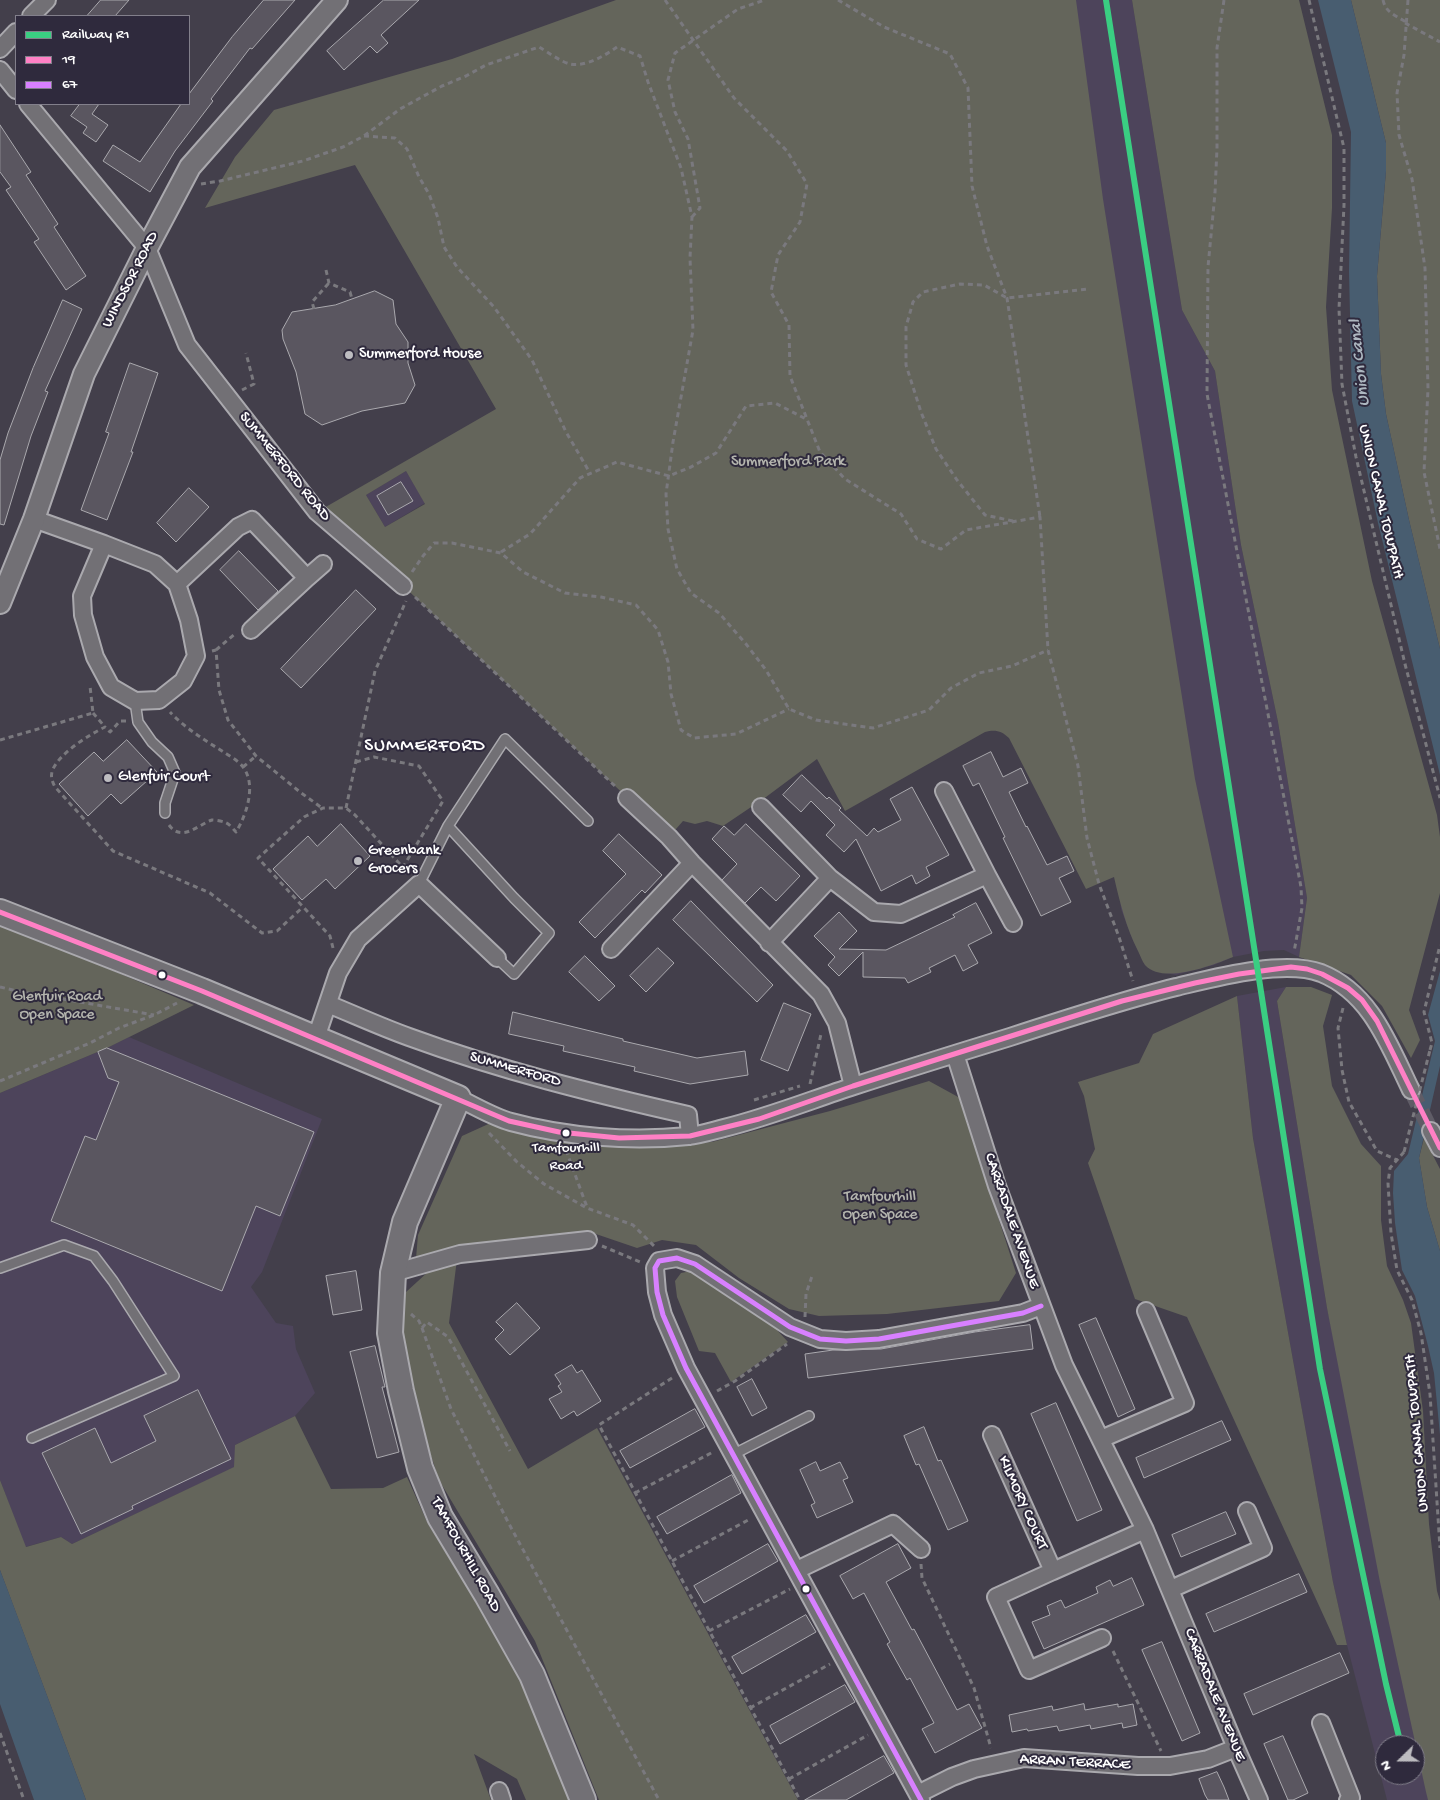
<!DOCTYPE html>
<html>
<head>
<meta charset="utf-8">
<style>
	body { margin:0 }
	#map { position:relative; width:1440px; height:1800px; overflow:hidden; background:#433f4b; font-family:"Gochi Hand",sans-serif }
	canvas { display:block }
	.legend { position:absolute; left:15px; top:15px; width:175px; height:90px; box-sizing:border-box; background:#2f2a3d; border:1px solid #827f8b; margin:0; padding:6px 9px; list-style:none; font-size:15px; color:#fff }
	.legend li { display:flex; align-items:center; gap:10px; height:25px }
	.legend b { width:25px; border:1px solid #827f8b }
	.north { position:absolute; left:1375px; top:1735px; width:50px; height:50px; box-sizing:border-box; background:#2f2a3d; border:1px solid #827f8b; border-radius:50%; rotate:248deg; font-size:14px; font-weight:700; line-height:20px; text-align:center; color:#fff }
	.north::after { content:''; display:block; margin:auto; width:18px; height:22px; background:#bdbcc0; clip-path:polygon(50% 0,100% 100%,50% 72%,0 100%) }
</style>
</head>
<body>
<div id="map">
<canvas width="1440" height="1800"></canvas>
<ul class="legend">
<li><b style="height:6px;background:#3ace82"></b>Railway R1</li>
<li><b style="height:6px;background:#ff80c5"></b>19</li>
<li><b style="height:6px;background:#d880ff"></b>67</li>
</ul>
<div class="north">N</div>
</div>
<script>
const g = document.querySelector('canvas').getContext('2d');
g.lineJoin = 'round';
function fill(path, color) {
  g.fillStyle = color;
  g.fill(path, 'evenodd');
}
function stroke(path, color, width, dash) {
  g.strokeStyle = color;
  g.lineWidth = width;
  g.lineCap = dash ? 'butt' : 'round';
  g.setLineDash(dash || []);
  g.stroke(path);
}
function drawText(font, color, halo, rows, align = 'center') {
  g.font = font + ' "Gochi Hand",sans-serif';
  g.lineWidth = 4;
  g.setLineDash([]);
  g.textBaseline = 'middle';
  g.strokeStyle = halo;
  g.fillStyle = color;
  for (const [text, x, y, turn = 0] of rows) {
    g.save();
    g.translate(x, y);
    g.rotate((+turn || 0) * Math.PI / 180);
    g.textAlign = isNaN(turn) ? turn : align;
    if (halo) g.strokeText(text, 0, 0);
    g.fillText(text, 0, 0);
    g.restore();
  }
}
fill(new Path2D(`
	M1042,0H1132L1182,310L1215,371L1241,545L1278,722L1307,898L1299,957L1284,950L1264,951L1233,957L1214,965L1176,975L1155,971L1145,965L1132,938L1121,909Z
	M406,471L425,503L385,527L366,495Z
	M1286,987L1277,1001L1327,1308L1440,1800H1387L1347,1645L1333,1582L1253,1138L1237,996ZM1385,1745H1415V1775H1385Z
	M129,1037L322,1119L262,1272L251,1287L276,1323L293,1326L296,1349L315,1393L295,1416L235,1445V1467L72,1544L61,1537L25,1547L0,1480V1093L107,1048Z`), '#4d445b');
fill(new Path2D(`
	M616,0H1076L1103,199L1195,779L1233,957C1213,965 1163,985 1145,965C1142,961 1140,955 1138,951C1126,927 1120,903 1114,877L1086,889L1009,738C1002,731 995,729 985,732L845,811L817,759L766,797L723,826L707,821L695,824L683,821L669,837L397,580L317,512L496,409L355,165L205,208L235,157L274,110L452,59ZM406,471L425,504L385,527L366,495Z
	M1132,0H1299L1332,135V208L1326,307L1332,390L1372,581L1437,815L1440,837V893L1409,1010L1420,1040L1411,1058L1382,1006L1351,975L1299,957L1307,898L1278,722L1241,545L1215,371L1182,310Z
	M1351,0H1440V649L1409,520L1386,414L1381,374L1377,276L1386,171V143Z
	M0,923L194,1005L107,1048L0,1093Z
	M1286,987H1311L1332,995L1323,1026L1332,1086L1361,1144L1381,1166V1220L1387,1266L1403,1300L1411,1323L1423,1411L1429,1524L1437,1591L1440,1601V1800H1428L1426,1792L1380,1582L1327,1308L1277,1001Z
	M1237,996L1253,1138L1333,1582L1347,1645H1337L1187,1317L1135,1299L1088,1163L1095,1149L1084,1096L1078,1082L1139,1063L1153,1034Z
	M929,1081L960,1098L1016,1273L999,1301L887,1314L819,1316L789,1309L739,1278L696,1245L662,1240L637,1248L593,1233L512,1239L416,1258L418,1235L462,1136L495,1121L534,1137L604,1147L712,1142L830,1111Z
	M1424,1138L1440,1169V1251L1427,1207L1419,1158Z
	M457,1259L449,1323L528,1469L597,1428L798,1800H599L535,1641L439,1480L405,1376L399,1321L406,1292L429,1271Z
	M691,1271L723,1288L767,1319L788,1342L731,1382L715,1353L699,1351L677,1297L675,1281L681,1273Z
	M295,1416L331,1489L383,1488L407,1477L428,1524L525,1682L573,1800H526L517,1779L474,1754L491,1800H86L0,1570V1480L26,1547L61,1537L72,1544L234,1467L235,1445Z`), '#64655b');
fill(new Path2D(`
	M1318,0H1351L1386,143V171L1377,276L1381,374L1386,414L1409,520L1440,649V775L1378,523L1352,401L1349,271L1351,132Z
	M1440,971V1066L1419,1158L1427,1207L1440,1251V1435L1434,1373L1428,1346L1415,1296L1402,1270L1395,1223L1393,1193L1394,1171L1408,1154L1435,1041L1428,1015Z
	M0,1570L8,1591L86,1800H34L0,1704Z`), '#485d70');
const building = new Path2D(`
	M101,0H129L115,16H87Z
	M264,0H295L252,49L250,48L211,99L213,101L175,151L150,192L103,161L113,145L140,162L181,104H189V94L232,37Z
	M384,0H419L381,35L388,43L377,53L370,46L344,70L327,51Z
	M80,104H99L92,114L108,125L96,142L83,133L87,127L71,116Z
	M0,125L31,172L26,175L58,224L54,227L86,276L66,290L34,242L39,239L6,190L11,187L0,172Z
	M375,291L393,300L396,324L408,342V363L415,385L405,403L362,411L322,425L305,414L296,372L283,339L282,330L292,312L335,305Z
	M63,300L82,309L45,391L48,392L31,436L4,525L0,524V460L8,433L33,368Z
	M130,363L158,373L131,452H133L107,520L81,510L109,433L106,432Z
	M401,482L413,501L388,515L377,496Z
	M189,488L209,507L176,542L157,523Z
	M239,551L278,591L258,610L220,570Z
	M356,590L376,609L301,688L281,669Z
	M127,740L157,772L121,804L111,794L88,816L59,784L94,752L103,761Z
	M991,752L1003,777L1021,768L1028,783L1009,792L1026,827L1027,826L1047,865L1067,856L1074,871L1059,878L1071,902L1041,916L1003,838L1005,837L979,783L973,786L963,766Z
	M802,775L827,799L829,797L841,808L839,810L867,836L874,828L878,832L901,820L890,799L912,787L949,855L926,867L930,876L916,884L912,875L881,891L856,839L844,852L826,835L835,825L811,801L801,812L783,795Z
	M341,824L370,856L335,889L326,879L302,900L273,869L308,836L317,846Z
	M746,824L800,876L776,901L761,887L745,903L722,880L737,864L712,839L724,826L734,835Z
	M619,834L662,875L645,893L642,890L595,938L579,922L626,874L603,851Z
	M691,901L773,985L757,1002L673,920Z
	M976,903L992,933L968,945L978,963L963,971L955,955L929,968L931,972L908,983L905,978L863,977V952L839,976L828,965L835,957L814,936L839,912L857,931L839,949L886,950L955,917L953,915Z
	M658,948L674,963L646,992L630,976Z
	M585,956L615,986L599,1001L569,972Z
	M784,1003L811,1014L788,1071L761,1060Z
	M513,1012L623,1039V1041L697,1058L745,1051L748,1075L690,1084L634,1071L635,1067L563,1051L564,1046L509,1034Z
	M107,1048L314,1132L280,1216L256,1206L222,1291L51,1221L85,1136L96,1140L119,1082L108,1078L98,1052Z
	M356,1271L362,1310L333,1315L326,1276Z
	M517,1303L540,1328L510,1355L495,1339L504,1330L496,1322Z
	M1096,1318L1135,1409L1118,1417L1079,1325Z
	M1030,1325L1033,1349L808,1378L805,1354L833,1350L881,1349L975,1332Z
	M375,1346L385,1387H382L399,1452L377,1458L350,1352Z
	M572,1365L577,1373L582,1370L601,1401L577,1416L574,1411L561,1419L549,1399L562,1392L558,1386L561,1384L555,1375Z
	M752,1379L767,1408L752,1416L737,1387Z
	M198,1390L231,1459L132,1506L133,1509L81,1534L42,1453L95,1428L111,1463L156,1441L144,1416Z
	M1056,1403L1102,1510L1077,1521L1031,1414Z
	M695,1409L705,1427L630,1468L620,1451Z
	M1222,1421L1231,1440L1144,1478L1136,1458Z
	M924,1427L938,1461L941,1460L968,1521L948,1530L919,1464L916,1465L904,1436Z
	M816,1462L820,1471L840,1462L848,1478L843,1480L853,1502L817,1518L811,1505L815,1503L800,1470Z
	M732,1475L741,1493L667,1534L657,1517Z
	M1226,1512L1236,1534L1181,1557L1172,1535Z
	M768,1544L778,1561L704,1603L694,1586Z
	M898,1544L911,1568L886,1582L912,1630L914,1629L957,1710L969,1704L982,1728L935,1753L922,1729L934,1723L910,1678L907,1680L887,1644L890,1642L864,1593L853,1599L840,1576Z
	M1299,1574L1307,1592L1214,1632L1206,1614Z
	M1132,1578L1144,1605L1044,1649L1032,1622L1050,1615L1047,1606L1061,1600L1065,1608L1098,1593L1096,1587L1110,1580L1113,1586Z
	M806,1615L816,1632L742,1674L732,1657Z
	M1162,1642L1200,1733L1182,1741L1142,1650Z
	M1340,1653L1349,1673L1253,1715L1244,1694Z
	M845,1685L855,1702L780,1744L770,1726Z
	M1084,1704L1085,1710L1118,1704V1707L1133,1704L1137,1725L1123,1728L1122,1723L1091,1729L1090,1725L1059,1731L1057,1726L1028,1731L1027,1729L1012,1732L1009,1715L1052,1706L1053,1710Z
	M1283,1736L1308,1793L1293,1800H1288L1264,1744Z
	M884,1756L894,1773L869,1787L846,1800H805Z
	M1217,1772L1224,1787L1229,1800H1208L1205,1795L1199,1779Z`);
fill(building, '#5a5660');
stroke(building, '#aaa9ae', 1);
stroke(new Path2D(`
	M1411,1090L1431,1131`), '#5f5c66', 16, [16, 8]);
const service = new Path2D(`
	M135,701L138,722L152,742L168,757L175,773L165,803V813
	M448,826L514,898L549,933L514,974L497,958
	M419,884L448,826L505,739L588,821
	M0,1268L64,1245L94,1256L113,1281L174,1376L32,1438
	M734,1454L809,1416`);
const minor = new Path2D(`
	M31,16L47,0
	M0,49L16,32
	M0,70L16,90
	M28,104L147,248L187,345L244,418L317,512L403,586
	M34,519L104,544L155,564L177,584L189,620L196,656L183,681L159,700L135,701L111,687L95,657L83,615L82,596L104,544
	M307,578L323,564
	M177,584L238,527L252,520L307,578L251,630
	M944,791L987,875
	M627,798L669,837L692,863L821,994L837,1023L853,1086
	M761,807L830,878L874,912L901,914L987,875L1013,923
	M769,943L830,878
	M611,949L692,863
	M328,1004C355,1015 381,1027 409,1037C499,1070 595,1094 688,1115L690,1136
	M316,1038L338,973L358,939L419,884L497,958
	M955,1054L997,1186L1064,1365L1145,1530L1236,1748L1259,1800
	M458,1098C475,1106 493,1117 511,1122C566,1137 631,1142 688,1136C700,1135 712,1131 724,1128C769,1117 811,1100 854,1086C906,1069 958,1053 1010,1037C1065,1019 1120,1001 1176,987C1214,978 1283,959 1321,973C1371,993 1389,1045 1411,1090
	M1431,1131L1440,1148
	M393,1273L460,1254L588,1240
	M992,1435L1053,1571L1145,1530
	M1101,1439L1185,1403L1146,1311
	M797,1570L893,1524L921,1549
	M1053,1571L996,1597L1029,1670L1102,1638
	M1171,1589L1263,1548L1247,1511
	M1321,1723L1351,1798L1348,1800
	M499,1791L502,1800
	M918,1794L952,1777L974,1769L1024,1758L1138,1766H1170L1208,1759L1236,1748
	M921,1800L686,1368L663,1315L657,1292L655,1268L659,1261L677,1258L695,1264L790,1327L820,1339L846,1341L879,1339L1023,1313L1041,1306`);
const tertiary = new Path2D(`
	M0,603L34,519L84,374L147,248L190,167L337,0`);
const secondary = new Path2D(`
	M0,912L202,991L458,1098L405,1222L393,1273L390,1333L401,1391L420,1468L440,1517L487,1595L532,1675L583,1800`);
stroke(service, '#aaa9ae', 12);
stroke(minor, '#aaa9ae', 20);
stroke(tertiary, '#aaa9ae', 24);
stroke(secondary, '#aaa9ae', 28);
stroke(new Path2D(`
	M665,0L734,98L787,151L807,184L800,222L778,255L771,292L789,325L790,376L820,452L845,479L901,514L917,539L941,549L966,530L1040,517L1048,650L1078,766L1087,838L1099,884L1119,937L1133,981
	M838,0L884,27L950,54L968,88L972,186L987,246L1007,298L1040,517
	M1224,0L1217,48V148L1215,193L1208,267L1207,394L1301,887L1302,908L1294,952
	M1309,0L1344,148V205L1339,309L1342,384L1356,457L1405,664L1440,798
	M1383,0C1386,13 1395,15 1406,22
	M1408,0L1404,55L1397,93L1399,135L1412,179L1425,268L1428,389L1424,472L1440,549
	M1405,23L1440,42
	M364,136L395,138L407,149L419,177L429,194L438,218L444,247L457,267L494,307L532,360L566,432L590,473
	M201,184L220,181L303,161L343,147L364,136L400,109L442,86L466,76L486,65L539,47C546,51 561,62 570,64C586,67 604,56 617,47L640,56L648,82L681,168L692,217L690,258L693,330L673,442L666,494L668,529L677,569L691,593L719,613L746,644L766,670L789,709L816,720L873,728L929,710L951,688L979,673L1012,666L1048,650
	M692,217L700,208L688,139L675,112L668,80L675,53L738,9L765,0
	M326,270L329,283L350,292L352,299
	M314,309L312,302L329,283
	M242,390L254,384L246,353
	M1013,521L985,515L957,480L936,449L921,412L906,365V327L913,302L923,292L960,284L984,285L1007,298L1088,289
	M501,552L530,534L580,478L617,462L669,476L691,467L716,453L746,406L775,403L806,419
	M412,572L423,556L434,543H452L501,553L523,572L565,593L601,597L636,605L658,630L668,662L671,694L681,730L694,738L736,734L789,709
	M415,597L616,787
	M216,650L236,633
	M212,651L216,650L219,690L228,720L256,756L300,792L322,808
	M93,713L105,727
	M126,721H120L110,732L105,727C89,735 61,752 53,769C50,776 52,781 55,787L113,851L210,893L262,933L277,931L303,907
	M0,740L93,713L90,686
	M356,762L374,757L419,766L443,801L403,867
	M243,767L256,756
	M346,808L375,671L406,601
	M169,825C182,843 199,824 212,820C215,820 221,821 224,822C229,823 233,829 236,832C246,816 257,785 243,767C239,761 228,755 222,751C203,739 185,728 170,712
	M333,948L330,936L258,858L304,817L323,808H346L355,815L408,873
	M0,987L17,991L154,1015
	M1343,1008L1338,1028L1342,1070L1349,1102L1377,1151L1397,1160
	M1430,1050L1432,1043L1424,1012L1440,945
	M0,1081L90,1043L119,1028L154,1015L177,1003
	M810,1084L821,1034
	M754,1100L800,1086
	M489,1133L517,1162L544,1184L587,1208L633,1225L654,1246
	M566,1150L587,1207
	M1404,1152L1390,1168L1388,1183L1391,1233L1397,1270L1412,1300L1421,1333L1430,1394L1440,1548
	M602,1246L640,1262
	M411,1314L419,1321L422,1328L451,1409L508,1522L659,1800
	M805,1317L806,1294L812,1276
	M422,1328L427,1322L448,1337L510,1451
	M672,1378L599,1425L800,1800
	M717,1391L735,1381L787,1344
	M635,1493L713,1452
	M672,1561L750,1519
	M921,1564L922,1578L974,1688L991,1748
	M709,1631L790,1589
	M1113,1651L1161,1751
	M750,1708L830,1664
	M0,1733L24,1800
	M789,1779L868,1735`), '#7a797e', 3, [5, 4]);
stroke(service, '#727075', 9);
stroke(minor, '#727075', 16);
stroke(tertiary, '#727075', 20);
stroke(secondary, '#727075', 24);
stroke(new Path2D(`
	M1404,1152L1430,1050`), '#7a797e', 3, [5, 4]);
stroke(new Path2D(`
	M0,912L202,991L509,1121L559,1132L619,1138L690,1136L759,1119L853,1086L1122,1001L1195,983L1239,974L1291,967L1307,969L1322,974L1348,988L1362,1000L1377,1021L1440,1148`), '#ff80c5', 5);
stroke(new Path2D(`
	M921,1800L686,1368L663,1315L657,1292L655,1268L659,1261L677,1258L695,1264L790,1327L820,1339L846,1341L879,1339L1023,1313L1041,1306`), '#d880ff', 5);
stroke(new Path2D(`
	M1106,0L1320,1369L1386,1684L1401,1745`), '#3ace82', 6);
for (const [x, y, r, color] of [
	[349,355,5,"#bdbcc0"],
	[108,778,5,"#bdbcc0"],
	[358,861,5,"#bdbcc0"],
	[162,975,4.5,"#fff"],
	[566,1133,4.5,"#fff"],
	[806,1589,4.5,"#fff"]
]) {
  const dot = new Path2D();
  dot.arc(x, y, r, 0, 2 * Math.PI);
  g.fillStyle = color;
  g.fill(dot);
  stroke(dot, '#2f2a3d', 2);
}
drawText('15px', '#fff', '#2f2a3d', [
	["Tamfourhill",566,1149],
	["Road",566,1167]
]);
drawText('16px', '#fff', '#2f2a3d', [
	["WINDSOR ROAD",131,280,-63],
	["SUMMERFORD ROAD",284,467,51],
	["UNION CANAL TOWPATH",1380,502,77],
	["SUMMERFORD",515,1070,16],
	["CARRADALE AVENUE",1011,1221,71],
	["UNION CANAL TOWPATH",1418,1433,-95],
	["KILMORY COURT",1022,1503,66],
	["TAMFOURHILL ROAD",465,1555,61],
	["CARRADALE AVENUE",1214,1695,68],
	["ARRAN TERRACE",1075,1763,3]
]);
drawText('16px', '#fff', '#2f2a3d', [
	["Summerford House",359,355],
	["Glenfuir Court",118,778],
	["Greenbank",368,852],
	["Grocers",368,870]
], 'left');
drawText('16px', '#b4b5ae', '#2f2a3d', [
	["Summerford Park",788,463],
	["Glenfuir Road",57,998],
	["Open Space",57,1016],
	["Tamfourhill",880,1198],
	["Open Space",880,1216]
]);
drawText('italic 18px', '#adb7c0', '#2f2a3d', [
	["Union Canal",1361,363,-96]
]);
g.letterSpacing = '1px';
drawText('19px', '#fff', '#2f2a3d', [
	["SUMMERFORD",425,747]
]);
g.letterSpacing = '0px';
</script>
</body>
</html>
